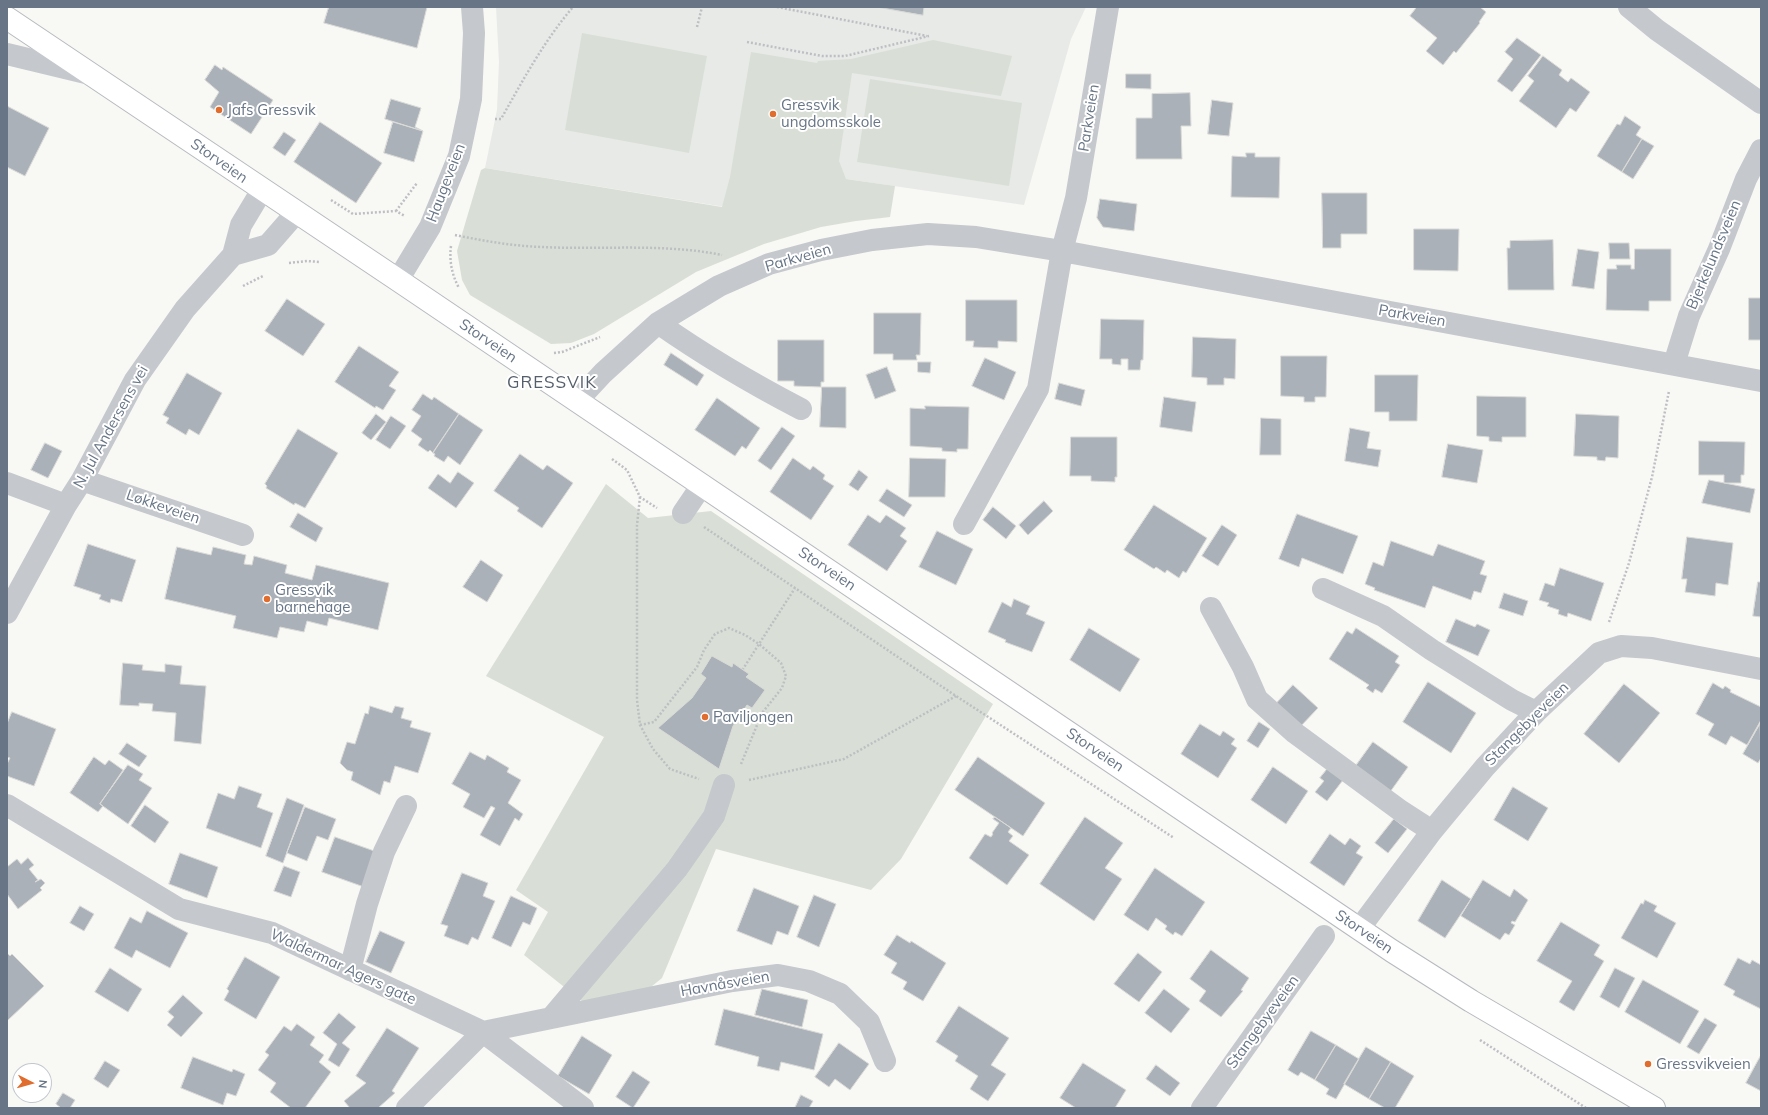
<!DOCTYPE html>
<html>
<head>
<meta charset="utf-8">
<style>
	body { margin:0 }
	#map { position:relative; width:1768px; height:1115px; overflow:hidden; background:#f8f8f5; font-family:Mulish,sans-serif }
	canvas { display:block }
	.frame { position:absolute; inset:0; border:8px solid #677586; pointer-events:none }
	.north { position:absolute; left:12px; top:1063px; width:40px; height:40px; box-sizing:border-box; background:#fff; border:1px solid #c2c8cf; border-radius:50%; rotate:96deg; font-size:11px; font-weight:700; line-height:16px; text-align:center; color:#677586 }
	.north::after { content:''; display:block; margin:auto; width:14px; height:18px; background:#e06c2d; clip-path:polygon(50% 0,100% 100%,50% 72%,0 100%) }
</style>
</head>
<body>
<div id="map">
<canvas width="1768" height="1115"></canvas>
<div class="frame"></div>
<div class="north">N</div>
</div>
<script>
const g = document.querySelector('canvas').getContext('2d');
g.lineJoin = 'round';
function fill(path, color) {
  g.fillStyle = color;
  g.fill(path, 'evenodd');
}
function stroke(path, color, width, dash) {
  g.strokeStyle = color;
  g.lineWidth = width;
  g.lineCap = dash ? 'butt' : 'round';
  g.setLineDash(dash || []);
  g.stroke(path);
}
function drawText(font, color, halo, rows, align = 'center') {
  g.font = font + ' Mulish,sans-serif';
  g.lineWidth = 4;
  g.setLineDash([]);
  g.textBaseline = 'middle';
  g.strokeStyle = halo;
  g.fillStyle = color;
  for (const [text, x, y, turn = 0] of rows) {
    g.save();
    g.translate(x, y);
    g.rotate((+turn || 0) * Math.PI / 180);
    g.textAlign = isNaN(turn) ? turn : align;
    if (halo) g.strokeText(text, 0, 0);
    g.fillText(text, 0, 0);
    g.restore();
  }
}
fill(new Path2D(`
	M496,7H1086L1071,39L1024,205L846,179L811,221L485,168L497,110L499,62Z`), '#e8eae8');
fill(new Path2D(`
	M582,33L707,56L689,153L565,130Z
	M933,40L1012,56L1001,96L852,73L839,161L846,179L895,186L890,217L856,221L821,227L764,244L696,272L594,334L571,343L551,344L470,295L462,280L457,251L481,170L485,168L722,207L730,177L751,52L817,63L818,61L851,59Z
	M870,79L1022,103L1009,186L857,162Z
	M606,484L648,518L711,511L993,704L901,859L871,890L716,849L662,978L651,987L583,1002L524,955L548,912L516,890L604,737L486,676Z`), '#d9dfd6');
const building = new Path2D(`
	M329,7H427L417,48L324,23Z
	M877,7H924L923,15Z
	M1417,7H1480L1486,12L1479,22L1480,23L1456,53L1454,51L1443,65L1426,51L1437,38L1410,16Z
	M1517,38L1541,55L1512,92L1497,81L1513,59L1505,52Z
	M1543,56L1562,70L1559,75L1568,82L1571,78L1590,92L1576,112L1570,108L1556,128L1519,101L1534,81L1528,76Z
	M215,65L222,70L223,67L273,100L251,134L210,107L219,92L205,80Z
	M1126,74H1151V89L1126,88Z
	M1190,93L1191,126H1181L1182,159H1136V118H1152V94Z
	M391,99L421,108L415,127L423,131L385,119Z
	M1212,100L1233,103L1229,136L1208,134Z
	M7,106L49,128L25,176L7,167Z
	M1625,116L1641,127L1636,135L1642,139L1622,172L1597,156L1617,124L1620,125Z
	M320,122L382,163L356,203L294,162Z
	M393,122L423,131L414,162L384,153Z
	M284,132L296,140L285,156L273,148Z
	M1642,139L1654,146L1633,179L1622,172Z
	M1246,153H1255V157H1280L1279,198L1231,197L1232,156L1246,157Z
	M1322,193H1367V234H1341V248H1323Z
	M1100,199L1137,204L1134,231L1103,227L1097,218Z
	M1414,229H1459L1458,271L1414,270Z
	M1553,240L1554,290H1508L1507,248H1510V241Z
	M1609,243H1629L1630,259H1610Z
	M1578,249L1599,252L1594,289L1572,286Z
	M1635,249H1671V301H1649V311L1606,310L1607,269H1617L1616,265H1631V269H1634Z
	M1749,298H1761V340H1749Z
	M287,299L325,324L303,356L265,331Z
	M966,300H1017V342L998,341V348L973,347L974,341H966Z
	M874,313H921L920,355H916L917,360H893V354H874Z
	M1101,319L1144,320L1143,360H1141L1140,370H1128V359H1121V365L1112,364V359H1100Z
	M1193,337L1236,339L1235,379L1224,378V385H1207V378L1192,377Z
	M778,340H824V382H821V387L794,386V381H778Z
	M359,346L399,372L389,386L396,390L383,410L376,406L375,408L335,382Z
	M671,353L704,375L697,386L664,365Z
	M1281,356H1327L1326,397H1315V402H1304V397L1281,396Z
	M985,358L1016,372L1004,400L972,386Z
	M918,362H931L930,373L918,372Z
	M887,367L896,391L875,399L866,375Z
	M187,373L222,393L199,435L189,429L186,435L166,423L169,418L163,415Z
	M1375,375H1418L1417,421H1389V412H1375Z
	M1059,383L1085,390L1081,406L1055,399Z
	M822,387H846V428L820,427Z
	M423,394L432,400L434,397L459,414L433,453L430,450L428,452L418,445L422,439L411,431L421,416L412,410Z
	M1477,396L1526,397V437H1502V442L1489,441V437L1477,436Z
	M1164,397L1196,402L1192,432L1160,427Z
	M717,398L760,428L746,449L742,446L735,456L695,430Z
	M925,406L969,407L968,449H957V452L942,451V448L910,446V408L925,409Z
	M376,414L386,422L371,440L362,433Z
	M459,414L483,430L460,465L448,456L444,462L434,456L435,454L433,453Z
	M1576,414L1619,416L1618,458L1606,457L1605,461L1597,460V457L1574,456Z
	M391,416L406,426L390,449L376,440Z
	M1261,418L1281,419V455H1260Z
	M782,427L795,436L771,470L758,461Z
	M1350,428L1370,432L1367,448L1381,450L1378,467L1345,461Z
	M298,429L338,453L305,508L295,503L294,505L266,488L267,486L265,484Z
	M1071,437H1117V477H1115V482L1091,481V476H1070Z
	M1699,441L1745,442L1744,475H1741V483H1724V475H1699Z
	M45,443L62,451L48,478L31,470Z
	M1448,444L1483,450L1477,483L1442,477Z
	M520,454L543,470L547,465L573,483L542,528L517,511L519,508L494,491Z
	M793,458L810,470L813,466L825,475L823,479L834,486L811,520L770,492Z
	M910,458L946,459L945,497H909Z
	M859,470L868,477L858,491L849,485Z
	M458,472L474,483L456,508L428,488L438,474L450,483Z
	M1709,480L1755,489L1750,513L1702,503Z
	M887,489L912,505L904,517L879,501Z
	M1044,501L1053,511L1028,535L1019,525Z
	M1154,505L1207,538L1186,573L1183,571L1179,578L1167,570L1165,573L1156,567L1154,569L1124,550Z
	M993,507L1016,526L1006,539L983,520Z
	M298,513L323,528L316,542L290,527Z
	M1297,514L1358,536L1343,574L1302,558L1299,567L1279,559Z
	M868,515L880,523L886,515L906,528L900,536L907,541L887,571L848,545Z
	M1222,525L1237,535L1218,566L1202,556Z
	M937,531L973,549L956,585L919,567Z
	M1687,537L1733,543L1728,585L1716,583L1715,596L1685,592L1687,579H1682Z
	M1391,541L1433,556L1438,544L1485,561L1480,574L1487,576L1481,593L1474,591L1471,600L1433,586L1425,608L1374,590L1375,588L1365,584L1373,562L1383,566Z
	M88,544L136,560L122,602L111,599L110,603L99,599L101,595L74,586Z
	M177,547L211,555L213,547L246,555L244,564L252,565L254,556L287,565L285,573L312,580L316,565L389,583L378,630L329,618L327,626L307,621L304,632L280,627L277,638L233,628L236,616L165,599Z
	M481,560L503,575L487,602L463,587Z
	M1560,568L1604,583L1591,621L1568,613L1567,617L1558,614L1559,610L1547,606L1549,603L1539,600L1545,583L1554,586Z
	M1758,582H1761V617L1753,616Z
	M1504,593L1528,601L1523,616L1499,608Z
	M1014,599L1030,606L1026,614L1045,622L1032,652L1005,642L1006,640L988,632L1002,602L1011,607Z
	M1456,619L1475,627L1477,624L1490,630L1478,656L1446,642Z
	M1089,628L1140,659L1120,692L1070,660Z
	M1356,628L1399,656L1395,662L1400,665L1382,693L1375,689L1373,693L1366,688L1369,685L1329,659L1347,631L1352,634Z
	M712,656L732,667L733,663L749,674L746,677L765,690L752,708L747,705L733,726L719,769L658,728L692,698L706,678L701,674Z
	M123,663L143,665L142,670L165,672V664L182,666L180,684L206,686L201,744L174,741L176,713L152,711L153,704L139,703V706L120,705Z
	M1428,682L1476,713L1451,753L1403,722Z
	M1713,683L1723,689L1725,686L1731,690L1730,692L1761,707V720L1747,745L1731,736L1726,745L1708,735L1714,724L1696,714Z
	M1624,684L1660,713L1619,763L1584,734Z
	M1293,685L1318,708L1299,728L1275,705Z
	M370,706L392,713L395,706L404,708L401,718L412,721L410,727L431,733L418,773L395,766L390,783L384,781L380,795L351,780L353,772L347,770L340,763L347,742L355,744L365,713L368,714Z
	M12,712L56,729L34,786L7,776V764L10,758L7,757V724Z
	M1259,722L1270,729L1258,748L1247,741Z
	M1200,724L1220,736L1223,731L1235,739L1231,744L1237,748L1218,778L1181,754Z
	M1760,724L1761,758L1758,763L1743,754Z
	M1373,742L1408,767L1390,792L1355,767Z
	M127,743L147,756L139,767L119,754Z
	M470,752L485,760L487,755L509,768L507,772L521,780L508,803L523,814L519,821L515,818L500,846L480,835L495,808L491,806L484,818L463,807L470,794L452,784Z
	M94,757L105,765L109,760L123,770L100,804L103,806L98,812L70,793Z
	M978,757L1045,803L1023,836L955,790Z
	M128,765L143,774L139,780L152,788L128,824L100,804Z
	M1273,767L1308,791L1286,824L1251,800Z
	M1328,768L1343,780L1327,801L1315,792L1324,781L1320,778Z
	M239,786L262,794L257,807L273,813L261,848L206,828L218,793L234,799Z
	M1513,787L1548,808L1528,841L1494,820Z
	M287,798L304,805L283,863L266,856Z
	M145,805L169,822L155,843L131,826Z
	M305,807L336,819L328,840L317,836L307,861L287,853Z
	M995,817L1011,828L1008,832L1013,836L1009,841L1029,855L1007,885L969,858L985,834L991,837L993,834L992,833L999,823L993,819Z
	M1085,817L1123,843L1105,868L1122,879L1094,921L1040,884Z
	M1394,819L1407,829L1388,853L1375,843Z
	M1330,834L1345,845L1350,838L1361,846L1356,853L1363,857L1344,886L1310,863Z
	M335,837L377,852L364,887L322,872Z
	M180,853L218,867L207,898L169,884Z
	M28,858L34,865L29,869L38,880L35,882L41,879L45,883L40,888L42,890L18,909L7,894V867L17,859L21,864Z
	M284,866L300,872L291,897L274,891Z
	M1155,868L1205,902L1182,936L1175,932L1173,935L1165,929L1167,926L1156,918L1148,931L1124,915Z
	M462,873L488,883L483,896L495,901L478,940L472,937L468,945L444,936L448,926L441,924Z
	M1442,880L1471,899L1445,938L1418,921Z
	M1483,880L1510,897L1514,889L1528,900L1515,922L1512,921L1511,923L1515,925L1509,935L1505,933L1500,940L1461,916Z
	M754,888L799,906L788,935L777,931L772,945L737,931Z
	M814,895L836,904L819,947L797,937Z
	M511,896L537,908L530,925L523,922L511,947L492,938Z
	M1645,900L1657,906L1654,911L1676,923L1657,958L1621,938L1641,903L1643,904Z
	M80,906L94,914L84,931L70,923Z
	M147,911L188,933L170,968L136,950L132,958L114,948L130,917L141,923Z
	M1561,922L1600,945L1594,955L1604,961L1574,1011L1559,1002L1572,981L1537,961Z
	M380,931L405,942L391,973L366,962Z
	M897,935L910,943L911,941L946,963L923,1001L903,989L907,982L891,973L897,963L884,955Z
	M1211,950L1249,978L1241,990L1243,991L1221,1017L1199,1001L1206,991L1190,979Z
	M7,953L10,956L12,954L44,986L7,1021Z
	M1138,953L1162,972L1139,1002L1114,984Z
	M245,957L280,977L256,1019L224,1000L229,991L227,989Z
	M1738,958L1750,964L1752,960L1761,965V1009L1733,995L1735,991L1724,985Z
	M110,968L142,989L128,1012L95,992Z
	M1615,968L1635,978L1619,1008L1600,997Z
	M1643,980L1699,1011L1680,1044L1625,1012Z
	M762,989L808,1000L802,1027L755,1015Z
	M1164,989L1190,1009L1171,1033L1145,1013Z
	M183,995L203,1013L181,1037L167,1025L174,1017L168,1012Z
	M959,1006L1009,1038L991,1065L1006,1074L988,1101L970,1089L978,1076L955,1061L958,1056L936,1042Z
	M724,1009L823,1034L814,1070L781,1062L779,1071L757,1066L759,1057L715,1045Z
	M339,1013L356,1027L342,1043L350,1049L339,1067L328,1060L337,1044L323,1033Z
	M1705,1018L1717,1025L1699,1054L1687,1047Z
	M297,1024L315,1037L310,1045L324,1055L319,1062L331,1072L305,1108H291L270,1092L276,1083L258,1070L269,1055L265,1052L284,1026L291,1031Z
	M387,1028L419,1048L392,1091L395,1093L378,1108H350L344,1101L366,1083L356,1076Z
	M1311,1031L1336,1045L1315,1080L1301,1072L1298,1076L1288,1070Z
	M582,1036L612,1055L589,1094L558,1076Z
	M839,1043L869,1064L850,1090L835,1079L829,1087L815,1077Z
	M1336,1045L1359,1059L1336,1099L1326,1094L1329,1089L1315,1080Z
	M1366,1047L1391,1062L1369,1099L1344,1084Z
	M1761,1055V1091L1746,1083Z
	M193,1057L232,1072L233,1069L245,1074L236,1096L227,1093L223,1105L181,1088Z
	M105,1061L120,1070L108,1088L94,1079Z
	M1391,1062L1414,1076L1395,1108H1385L1369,1099Z
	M1083,1063L1126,1090L1115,1108H1076L1060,1098Z
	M1156,1065L1180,1083L1170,1096L1146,1079Z
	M633,1071L650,1082L633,1108L616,1097Z
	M63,1093L75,1100L70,1108H61L56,1104Z
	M801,1095L813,1101L809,1108H795Z`);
fill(building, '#aab1b8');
stroke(building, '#d9dad7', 1);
const major = new Path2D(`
	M7,18L398,280L1392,951L1471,1001L1654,1108`);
stroke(major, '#b6babe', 24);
stroke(new Path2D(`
	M777,7L927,36
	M697,27L702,7
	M747,42L822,56H845L929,36
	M495,119H501C523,80 544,41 573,7
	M331,200L353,214L396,211L405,216
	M396,211L417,183
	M455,235C484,241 513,246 542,247C602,250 663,243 722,255
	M451,246C449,261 452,275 459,288
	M289,263L307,261L320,262
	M243,286L263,276
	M554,353L562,352L600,337
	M612,459L627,470L640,497L657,508
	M640,497L637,525V700L640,725L653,749L670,769L699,779
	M704,527L956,696L1174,838
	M1609,622L1629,563L1652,477L1669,391
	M640,725L654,722L697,667L704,650L715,634L729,628L745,635L759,644L743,669
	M741,764L762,713L782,688L786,676L781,663L759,644L795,588
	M749,780L844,759L956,696
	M1480,1040L1586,1108`), '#bdbfc2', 2.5, [2, 2]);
stroke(new Path2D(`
	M1629,7L1657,30L1761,103
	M7,54L90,74
	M233,255L268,245L296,213
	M398,280L430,227L459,156L471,99L474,33L472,7
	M658,323C705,356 749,382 801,409
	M1674,364L1689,316L1719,249L1746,179L1761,150
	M577,401L603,373L658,323L719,286L769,264L821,250L872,240L928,234L976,237L1062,251L1761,381
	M82,480L243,535
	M7,483L66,505
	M683,513L702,485
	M964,524L1038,389L1062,251L1076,198L1108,7
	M1323,589L1383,616L1432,650L1512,700L1536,712
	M1211,608L1243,667L1257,699L1295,733L1401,811L1432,831
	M7,613L66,505L82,480L135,380L185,309L233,255L241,225L262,190
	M7,805L179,909L272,933L483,1032L583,1108
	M1359,929L1432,831L1485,767L1536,712L1599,653L1621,646L1652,648L1761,669
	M350,970L367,904L384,852L406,806
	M551,1018L677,869L714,816L724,785
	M407,1108L483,1032L732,981L778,975L809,981L840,994L869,1022L885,1061
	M1202,1108L1324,936`), '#c5c8cc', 22);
stroke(major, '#fff', 22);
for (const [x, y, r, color] of [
	[219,110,4,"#e06c2d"],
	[773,114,4,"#e06c2d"],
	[267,599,4,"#e06c2d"],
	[705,717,4,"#e06c2d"],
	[1648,1064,4,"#e06c2d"]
]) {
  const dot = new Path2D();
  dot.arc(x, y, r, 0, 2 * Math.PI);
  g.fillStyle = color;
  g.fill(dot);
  stroke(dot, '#fff', 1.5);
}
drawText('15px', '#677586', '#fff', [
	["Gressvik",781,105],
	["ungdomsskole",781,122],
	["Jafs Gressvik",227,110],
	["Gressvik",275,590],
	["barnehage",275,607],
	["Paviljongen",713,717],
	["Gressvikveien",1656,1064]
], 'left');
drawText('15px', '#677586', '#fff', [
	["Parkveien",1089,118,-81],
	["Storveien",219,161,35],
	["Haugeveien",446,183,-69],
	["Bjerkelundsveien",1714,255,-67],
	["Parkveien",798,258,-16],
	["Parkveien",1412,316,10],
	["Storveien",488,341,34],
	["N. Jul Andersens vei",111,427,-61],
	["Løkkeveien",163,507,19],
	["Storveien",827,569,34],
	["Stangebyeveien",1527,724,-45],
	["Storveien",1095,750,34],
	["Storveien",1364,932,34],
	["Waldermar Agers gate",343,967,25],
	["Havnåsveien",725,984,-10],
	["Stangebyeveien",1263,1022,-54]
]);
g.letterSpacing = '1px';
drawText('17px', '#555f6b', '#fff', [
	["GRESSVIK",552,383]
]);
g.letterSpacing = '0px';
</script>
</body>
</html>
